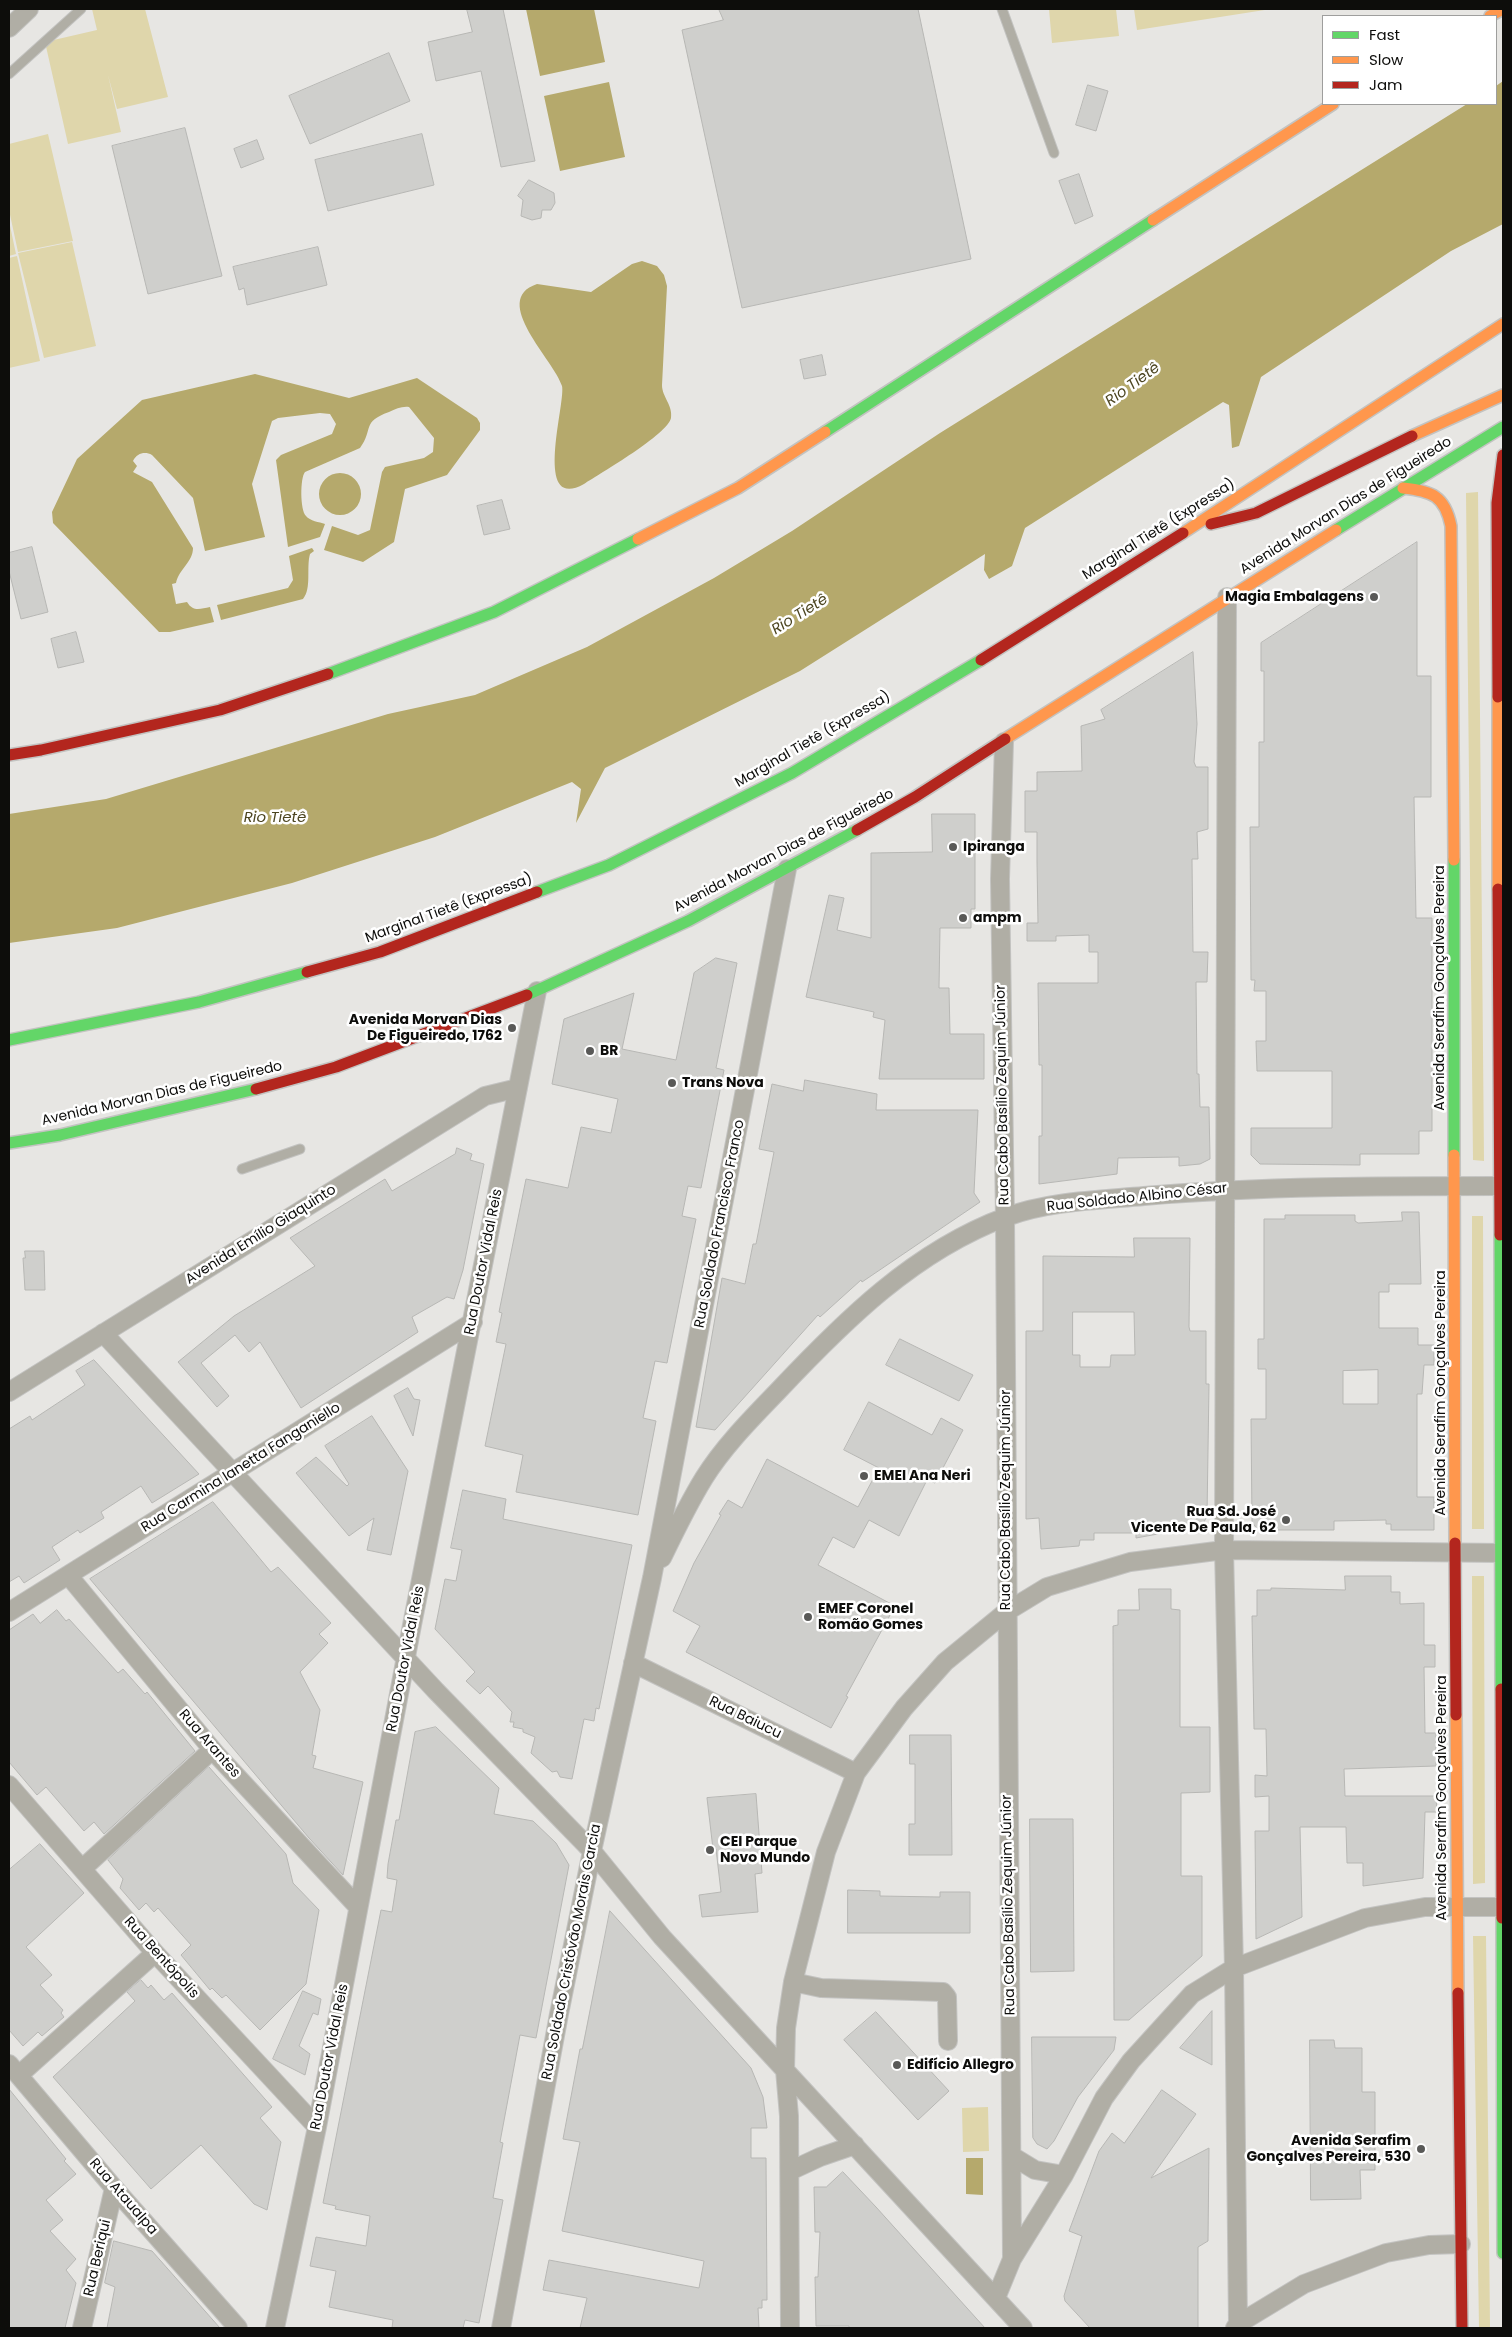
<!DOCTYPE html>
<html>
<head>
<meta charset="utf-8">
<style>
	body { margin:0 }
	#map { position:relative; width:1512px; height:2337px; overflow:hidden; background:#e7e6e3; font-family:Poppins,sans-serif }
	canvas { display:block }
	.frame { position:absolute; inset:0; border:10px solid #0d0d0b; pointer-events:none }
	.legend { position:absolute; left:1322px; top:15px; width:175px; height:90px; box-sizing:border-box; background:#fff; border:1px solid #9e9e9d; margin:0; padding:6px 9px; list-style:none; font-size:15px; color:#0d0d0b }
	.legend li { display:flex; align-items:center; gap:10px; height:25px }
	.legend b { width:25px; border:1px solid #9e9e9d }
</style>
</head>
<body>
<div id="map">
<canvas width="1512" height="2337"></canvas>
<div class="frame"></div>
<ul class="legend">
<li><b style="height:6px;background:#63d668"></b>Fast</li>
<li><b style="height:6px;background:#ff974d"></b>Slow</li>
<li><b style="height:6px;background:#b3261e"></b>Jam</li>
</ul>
</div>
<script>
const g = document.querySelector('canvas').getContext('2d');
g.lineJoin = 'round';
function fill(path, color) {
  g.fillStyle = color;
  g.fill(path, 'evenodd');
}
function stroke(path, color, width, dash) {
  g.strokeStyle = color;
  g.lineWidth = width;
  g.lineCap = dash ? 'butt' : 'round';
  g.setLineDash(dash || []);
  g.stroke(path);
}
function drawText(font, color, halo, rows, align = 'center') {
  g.font = font + ' Poppins,sans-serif';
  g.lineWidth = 5;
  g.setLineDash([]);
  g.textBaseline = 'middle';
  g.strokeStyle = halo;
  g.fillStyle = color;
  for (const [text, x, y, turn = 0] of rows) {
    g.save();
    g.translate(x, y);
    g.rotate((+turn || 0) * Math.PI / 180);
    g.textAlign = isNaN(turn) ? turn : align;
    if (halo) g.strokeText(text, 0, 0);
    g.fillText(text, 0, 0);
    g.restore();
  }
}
fill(new Path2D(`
	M92,9H145L168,97L117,109L108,75L121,132L68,144L45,42L97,30Z
	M1049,9H1116L1119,36L1052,43Z
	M1134,9H1271L1137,30Z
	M48,134L73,241L18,252L9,210V144Z
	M9,221L16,254L9,256Z
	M72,242L96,346L44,358L18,253Z
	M17,256L40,361L9,368V258Z
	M1478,492L1484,1160V1161L1473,1160L1466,493Z
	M1472,1216H1483L1484,1529H1472Z
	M1472,1576H1484L1485,1883L1473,1884Z
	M1473,1936H1486L1490,2328H1479Z
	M988,2107L989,2151L963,2152L962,2108Z`), '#dfd6ab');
fill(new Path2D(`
	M526,9H594L605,62L540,76Z
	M1503,81V224L1451,251L1261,377L1239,446L1232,448L1229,405L1223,402L1025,528L1012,566L989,579L984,570L985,554L800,671L605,768L576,823L581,789L572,782L435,837L292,883L117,928L9,943V814L106,799L388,714L475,695L587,647L714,578L792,531L940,433L1467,104H1496V86Z
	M609,82L625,157L560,171L544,96Z
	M642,261L657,266L664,275L667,286L662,385C662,397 673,405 671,418C668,434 601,473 584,484C532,513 566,403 562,386C555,361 489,300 537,284L591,292L632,264Z
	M255,374L349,398L417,378L477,418L480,423V430L447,475L405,489L394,542L363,562L324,550L332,526L358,535L370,530L382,472L385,467L424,458L433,452L434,438L409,407C402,406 396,409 389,412C361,422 374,429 360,448L305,472C300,478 300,510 306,516C310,521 319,522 325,524L320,537L288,547L276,460L281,455L332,434L336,424L330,414L320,413L278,418L272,421L252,484L265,537L205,551L193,498L152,455C145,451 137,453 133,461L137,466L133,472L152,482L193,548C193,562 179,569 176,583L172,584L176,604L187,602C193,612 200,609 210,607L214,622L170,632H159L53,523L52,512L77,459L142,400Z
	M319 494a21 21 0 1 1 42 0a21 21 0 1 1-42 0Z
	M312,548L314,551L310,554C306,568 312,588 303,599L221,620L217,605L288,588L293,580L289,556Z
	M966,2158H983V2195L966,2194Z`), '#b5a96c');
const building = new Path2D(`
	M467,9H503L535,161L501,167L481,71L436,81L428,42L472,32Z
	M719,9H918L971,259L742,308L682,30L723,20Z
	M389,53L410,101L310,144L289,96Z
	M1088,85L1108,91L1096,131L1076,125Z
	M185,128L222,276L148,294L112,146Z
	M422,134L434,185L328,211L315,160Z
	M257,140L264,159L241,168L234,149Z
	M1079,174L1093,216L1075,224L1059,181Z
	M529,180L554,193L555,203L551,210H542L541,218L532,220L521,216L523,200L518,196Z
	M318,247L327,285L247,305L244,288L239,290L233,267Z
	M822,355L826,375L804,379L800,360Z
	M502,500L510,529L484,535L477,506Z
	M1417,542V676H1431V797H1414L1416,918H1432V1131H1419V1154H1360V1165L1260,1164L1251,1155V1128H1332V1071H1257L1256,1041H1266V991H1254L1255,980H1251L1250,827H1259V742H1264V671H1261V643Z
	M32,547L48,612L21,619L9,571V553Z
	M76,632L84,662L58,668L51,639Z
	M1193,652L1197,724L1194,762L1196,767H1208V829L1197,832L1198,859H1192L1193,952H1208L1207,982H1196L1197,1074H1199L1200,1107H1209L1210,1159L1200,1164L1179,1166V1157L1118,1158L1117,1174L1039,1184V1136H1042V1065H1039L1038,983H1098V952H1089V935L1056,936V941H1027V923H1038L1037,862V832H1025V791H1037V772L1082,771L1081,726L1105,719L1101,710Z
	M932,814H975V909H971V928H940L939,988H949L950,1034H984V1079H879L885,1020L873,1017L874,1012L806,997L829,895L844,898L837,930L871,938V853L932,852Z
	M716,958L737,963L716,1068L724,1070L701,1188L688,1186L682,1216L696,1219L667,1363L655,1361L643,1418L656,1421L638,1515L516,1492L523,1455L485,1446L506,1344L496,1342L502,1313L499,1312L526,1179L568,1188L581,1127L611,1133L618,1099L552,1084L564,1019L634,993L622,1049L676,1060L694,973Z
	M805,1080L877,1094L876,1110H978L974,1193L980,1202L862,1282L861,1280L820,1317L818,1315L715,1430L696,1427L722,1278L745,1284L753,1244H756L774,1152L759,1149L772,1084L803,1091Z
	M457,1148L472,1154L470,1160L484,1164L463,1270L454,1299L447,1297L412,1317L418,1332L301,1408L260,1342L249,1352L235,1335L201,1363L229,1396L217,1407L178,1362L234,1316L315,1266L290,1238L385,1179L392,1191L455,1154Z
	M1402,1212H1419L1421,1284H1389V1292H1379V1328H1418V1345H1434V1365H1424L1422,1394H1417V1497H1434V1530H1391V1524H1386V1520L1334,1521V1530H1258L1252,1522L1251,1419H1266V1369H1258V1339H1264V1219H1285V1215H1355V1221L1358,1223L1402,1221ZM1378,1370V1404H1343V1371Z
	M1134,1238H1190L1189,1327L1190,1331H1206V1384H1209L1207,1516L1204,1522L1196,1527L1136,1538V1533H1094V1540H1080L1079,1546L1041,1549L1039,1518L1026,1519V1331H1043V1256L1134,1257ZM1073,1312H1134L1135,1355H1111L1110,1367H1080V1355H1073Z
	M25,1251H44L45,1290H25L23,1258H25Z
	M900,1339L973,1375L959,1401L886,1365Z
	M94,1360L199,1474L152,1503L141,1486L101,1512L104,1518L80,1533L78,1530L52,1547L60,1560L24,1583L19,1576L9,1582V1429L30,1416L32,1420L85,1385L76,1371Z
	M408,1388L414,1399L420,1400L413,1436L394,1396Z
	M869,1402L932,1435L941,1418L963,1430L935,1483L927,1480L899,1536L869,1520L854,1548L833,1537L818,1565L895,1606L846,1696L848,1697L831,1728L686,1652L700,1626L673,1611L694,1563L721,1515L719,1514L728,1500L742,1508L767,1459L858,1507L879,1468L844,1450Z
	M372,1416L408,1471L391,1555L367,1550L374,1518L349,1536L296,1473L316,1457L347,1486L349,1484L325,1446Z
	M463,1490L506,1499L503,1519L632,1545L599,1709L596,1708L594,1721L584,1719L572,1779L560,1777L557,1771L552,1772L531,1753L535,1737L523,1732V1729L513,1727L514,1722H510L512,1712L488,1686L480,1694L466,1681L475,1672L435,1629L445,1579L456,1581L462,1550L451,1548Z
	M213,1502L271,1572L278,1567L331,1623L319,1634L328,1643L300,1672L320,1710L312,1755L316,1756L313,1768L363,1782L343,1875L309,1838L90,1579Z
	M1345,1576H1391V1592H1400V1604L1424,1603V1645H1435V1667H1424L1425,1733H1436V1766L1344,1769L1345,1796H1436L1437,1812H1425L1423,1878L1363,1886V1863H1347L1346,1827H1300L1302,1917L1256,1939L1255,1831H1269V1796L1255,1797V1775L1267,1776L1266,1729H1254L1252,1616H1257V1590H1271V1588L1345,1590Z
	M1139,1589H1171V1609L1180,1610V1727H1210V1792L1181,1793V1876H1202V1956L1129,2020H1114L1113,1626L1118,1625V1610H1139Z
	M57,1610L66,1621L69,1619L118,1673L123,1669L145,1694L147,1692L195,1751L104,1834L94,1822L84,1831L46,1787L37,1795L9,1762V1630L33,1614L40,1623Z
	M436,1727L499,1788L494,1814L533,1821L556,1843L569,1865L536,2038L520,2035L500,2142L503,2143L493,2198L503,2200L479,2323L465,2320L463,2328H392L393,2320L329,2307L336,2271L310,2266L316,2237L366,2246L370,2216L335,2209L336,2206L323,2203L381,1910L392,1912L397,1880L387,1878L388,1864L396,1820H399L415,1732Z
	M910,1735H951L952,1855H909V1824H915V1764H910Z
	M209,1767L286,1854L293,1883L319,1910L306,1984L260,2030L226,1995L222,1998L212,1988L210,1990L181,1955L191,1945L158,1908L154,1912L146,1903L139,1910L120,1888L123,1879L108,1860Z
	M756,1794L762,1873L755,1874L758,1912L702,1917L699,1895L721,1892L716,1849H713L707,1798Z
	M1030,1819H1073L1074,1971L1031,1972Z
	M40,1844L84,1893L26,1947L52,1975L40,1985L63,2010L61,2013L64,2017L42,2036L38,2032L23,2046L9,2030V1870Z
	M848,1890L880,1891V1896L940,1897V1892H970V1933H848Z
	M610,1911L751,2068L763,2097L767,2128H751V2158H766L767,2300H762V2308H758L759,2328H580L587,2298L543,2290L549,2260L699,2288L704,2261L562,2231L580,2142L563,2139L580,2049H582Z
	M141,1980L148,1988L151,1985L164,2000L172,1993L272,2107L260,2118L281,2142L267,2210L254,2204L201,2145L151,2189L53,2077L135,2001L127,1992Z
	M303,1991L321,1999L318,2015L313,2013L299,2046L310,2054L305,2075L273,2059Z
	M1212,2011V2065L1180,2048Z
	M876,2012L949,2091L918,2120L844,2040Z
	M1032,2037H1116L1114,2050L1078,2097L1054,2141L1047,2149L1037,2144L1033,2138Z
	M1310,2040H1334L1335,2048H1362V2092H1375V2170H1360L1361,2199L1311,2200Z
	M9,2089L66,2159L64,2161L76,2174L46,2200L63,2220L50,2231L76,2259L66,2270L76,2283L65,2328H9Z
	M1162,2090L1196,2114L1151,2178L1209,2148L1208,2241L1198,2247V2328H1090L1065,2301L1064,2296L1082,2236L1069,2231L1099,2151L1112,2133L1124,2143Z
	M843,2172L876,2207L985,2328H849V2326H816L815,2277H818L820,2232H815L814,2187H826Z
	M114,2241L152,2251L220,2328H107L115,2287L105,2283Z`);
fill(building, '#cfcfcc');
stroke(building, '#b7b7b4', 1);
const lane = new Path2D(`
	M1002,9L1054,153
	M9,74L81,9
	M242,1169L300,1149`);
const street = new Path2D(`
	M9,28L29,9
	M1227,597L1224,1550L1234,1968L1238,2324
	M1004,742L1000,879L1005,1217L1012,2259
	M103,1333L436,1691L592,1851L662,1937L1023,2328
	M9,1392L485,1096L518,1088
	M662,1558C675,1531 688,1504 704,1478C724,1446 752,1418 778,1391C844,1321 914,1251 1006,1217C1049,1201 1099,1200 1144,1196C1263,1186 1383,1186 1503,1186
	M68,1575L216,1754L358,1907
	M9,1612L473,1322
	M633,1663L856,1773
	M9,1785L155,1953L317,2127
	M82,1869L212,1750
	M793,1982L821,1988L943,1992L947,1997L948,2041
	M9,2064L114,2188L238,2328
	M19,2075L155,1953
	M1012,2156L1035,2170L1064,2175
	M790,2171L820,2157L855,2145
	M996,2298L1012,2259L1064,2175L1104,2098L1131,2061L1192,1994L1234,1968L1365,1918L1425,1907H1503
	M82,2328L114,2188
	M275,2328L317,2127L412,1625L537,991
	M501,2328L559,2014L592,1851L652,1578L787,869
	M790,2328L789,2116L785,2070L786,2028L793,1982L826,1852L856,1773L904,1708L945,1662L1006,1612L1047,1587L1130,1562L1224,1550L1503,1553
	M1235,2328L1238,2324L1304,2284L1386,2253L1429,2245L1461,2244`);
const fast = new Path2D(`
	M825,432L1153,220
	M1336,530L1503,427
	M328,674L494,612L638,539
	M1454,860V1155
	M537,892L609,865L792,773L981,660
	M527,995L688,921L857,830
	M9,1040L199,1002L307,972
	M9,1143L60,1135L256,1089
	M1500,1235L1501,1689
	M1502,1918L1503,2253`);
const slow = new Path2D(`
	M1490,16L1503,9
	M1153,220L1333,104
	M1412,436L1503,395
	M1403,488C1432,491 1445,496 1451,526L1454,860
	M1183,533L1503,324
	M638,539L738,488L825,432
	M1498,697V889
	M1005,739L1336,530
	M1454,1155L1455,1543
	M1456,1715L1458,1993`);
const jam = new Path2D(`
	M1211,524L1256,513L1412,436
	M981,660L1183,533
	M1498,697L1497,503L1503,455
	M9,755L41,750L220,710L328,674
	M857,830L915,797L1005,739
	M1498,889L1500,1235
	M307,972L380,952L537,892
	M256,1089L336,1067L527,995
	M1455,1543L1456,1715
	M1501,1689L1502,1918
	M1458,1993L1462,2328`);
stroke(lane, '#c3c3c1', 11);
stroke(street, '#c3c3c1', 20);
stroke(fast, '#c3c3c1', 14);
stroke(slow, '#c3c3c1', 14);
stroke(jam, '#c3c3c1', 14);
stroke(lane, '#b0aea5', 9);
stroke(street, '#b0aea5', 18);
stroke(fast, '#63d668', 11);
stroke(slow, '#ff974d', 11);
stroke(jam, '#b3261e', 11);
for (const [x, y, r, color] of [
	[1374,597,5,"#595957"],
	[953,847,5,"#595957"],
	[963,918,5,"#595957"],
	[512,1028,5,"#595957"],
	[590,1051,5,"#595957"],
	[672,1083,5,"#595957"],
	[864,1476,5,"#595957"],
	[1286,1520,5,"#595957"],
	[808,1617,5,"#595957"],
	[710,1850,5,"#595957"],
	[897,2065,5,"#595957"],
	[1421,2149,5,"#595957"]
]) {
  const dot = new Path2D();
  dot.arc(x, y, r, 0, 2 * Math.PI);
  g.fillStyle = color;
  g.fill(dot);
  stroke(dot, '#fff', 2);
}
drawText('14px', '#0d0d0b', '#fff', [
	["Avenida Morvan Dias de Figueiredo",1346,506,-32],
	["Marginal Tietê (Expressa)",1159,530,-32],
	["Marginal Tietê (Expressa)",813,740,-30],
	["Avenida Morvan Dias de Figueiredo",784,851,-28],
	["Marginal Tietê (Expressa)",449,909,-20],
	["Avenida Serafim Gonçalves Pereira",1440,988,-90],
	["Avenida Morvan Dias de Figueiredo",162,1094,-13],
	["Rua Cabo Basílio Zequim Júnior",1003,1095,-91],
	["Rua Soldado Albino César",1137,1198,-6],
	["Rua Soldado Francisco Franco",720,1224,-79],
	["Avenida Emílio Giaquinto",261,1235,-32],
	["Rua Doutor Vidal Reis",484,1262,-79],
	["Avenida Serafim Gonçalves Pereira",1441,1393,-90],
	["Rua Carmina Ianetta Fanganiello",241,1468,-32],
	["Rua Cabo Basílio Zequim Júnior",1006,1500,-90],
	["Rua Doutor Vidal Reis",406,1659,-79],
	["Rua Baiucu",745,1718,26],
	["Rua Arantes",209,1744,49],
	["Avenida Serafim Gonçalves Pereira",1442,1798,-90],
	["Rua Cabo Basílio Zequim Júnior",1009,1905,-91],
	["Rua Soldado Cristóvão Morais Garcia",572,1952,-79],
	["Rua Bentópolis",161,1958,48],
	["Rua Doutor Vidal Reis",330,2057,-79],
	["Rua Ataualpa",123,2197,49],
	["Rua Beriqui",98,2258,-77]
]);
drawText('bold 14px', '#0d0d0b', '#fff', [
	["Magia Embalagens",1364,597,"right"],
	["Ipiranga",963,847],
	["ampm",973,918],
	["Avenida Morvan Dias",502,1020,"right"],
	["De Figueiredo, 1762",502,1036,"right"],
	["BR",600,1051],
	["Trans Nova",682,1083],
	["EMEI Ana Neri",874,1476],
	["Rua Sd. José",1276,1512,"right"],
	["Vicente De Paula, 62",1276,1528,"right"],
	["EMEF Coronel",818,1609],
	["Romão Gomes",818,1625],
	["CEI Parque",720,1842],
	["Novo Mundo",720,1858],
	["Edifício Allegro",907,2065],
	["Avenida Serafim",1411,2141,"right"],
	["Gonçalves Pereira, 530",1411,2157,"right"]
], 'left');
drawText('italic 15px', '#4c4520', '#fff', [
	["Rio Tietê",1133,385,-36],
	["Rio Tietê",800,615,-32],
	["Rio Tietê",275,818]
]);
</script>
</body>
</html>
